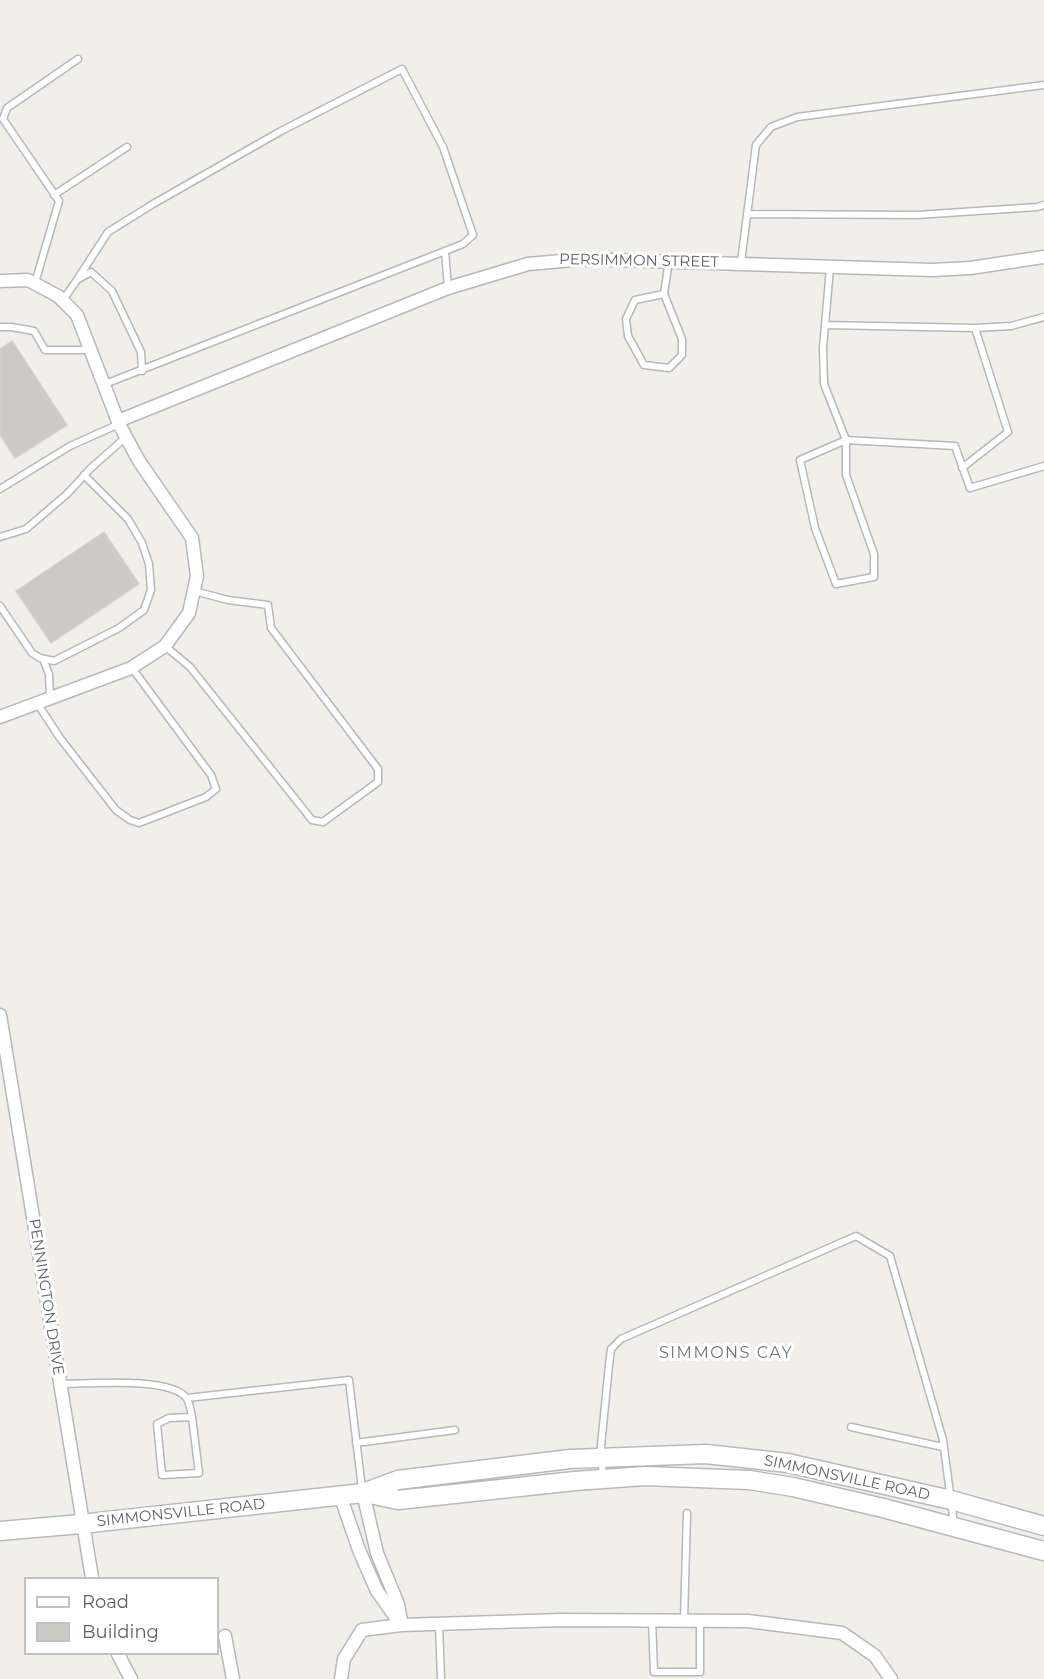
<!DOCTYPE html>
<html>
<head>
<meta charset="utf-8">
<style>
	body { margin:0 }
	#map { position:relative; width:1044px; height:1679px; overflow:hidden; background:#f1efe8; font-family:Montserrat,sans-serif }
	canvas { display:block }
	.legend { position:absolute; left:24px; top:1577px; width:195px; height:78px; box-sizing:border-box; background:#fff; border:2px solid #bfc1c3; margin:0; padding:8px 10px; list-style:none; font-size:18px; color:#5f6368 }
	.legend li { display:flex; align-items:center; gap:12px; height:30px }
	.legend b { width:30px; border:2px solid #bfc1c3 }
</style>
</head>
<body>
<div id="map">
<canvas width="1044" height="1679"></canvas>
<ul class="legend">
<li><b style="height:8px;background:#fff"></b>Road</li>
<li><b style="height:16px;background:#cccac5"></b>Building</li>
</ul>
</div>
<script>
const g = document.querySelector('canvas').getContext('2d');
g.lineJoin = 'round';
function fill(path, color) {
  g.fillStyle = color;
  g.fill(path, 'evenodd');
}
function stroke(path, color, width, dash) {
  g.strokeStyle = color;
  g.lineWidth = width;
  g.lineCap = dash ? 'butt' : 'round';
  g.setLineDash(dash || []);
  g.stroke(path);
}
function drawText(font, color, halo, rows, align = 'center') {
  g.font = font + ' Montserrat,sans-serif';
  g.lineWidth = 6;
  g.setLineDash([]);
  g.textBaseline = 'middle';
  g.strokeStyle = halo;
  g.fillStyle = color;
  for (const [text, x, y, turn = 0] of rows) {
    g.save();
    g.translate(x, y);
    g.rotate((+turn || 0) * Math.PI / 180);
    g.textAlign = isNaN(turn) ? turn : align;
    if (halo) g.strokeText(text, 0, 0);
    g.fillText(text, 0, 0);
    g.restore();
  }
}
const building = new Path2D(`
	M12,341L67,425L15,458L0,435V349Z
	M104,532L139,584L51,643L16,591Z`);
fill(building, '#cccac5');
stroke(building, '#d6d1c6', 1.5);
const lane = new Path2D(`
	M54,195L127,147
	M747,214L917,215L1037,207L1044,205
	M445,251L448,287
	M741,262L756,145L771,127L797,117L1044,85
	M830,268L823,348L824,384L846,440V475L874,554V577L836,584L815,528L800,460L846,440L955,446L970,488L1044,466
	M77,280L108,232L153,204L281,131L402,69L443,147L473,235L463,244L105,384
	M35,283L59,201L3,119L7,108L78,59
	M664,294L635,300L626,319L628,336L644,365L669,368L682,355V339L664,294L669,261
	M63,300L77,280L91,272L112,291L141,352L142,371
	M825,325L975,328L1011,326L1044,317
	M0,327H11L34,331L45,350H91
	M962,468L1008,432L975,328
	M0,489L70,446L119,424
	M0,537L26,529L67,494L91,468L126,437
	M0,606L32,653L40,658L54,661L119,628L144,610L151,590L149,564L142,543L128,519L84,475
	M165,646L190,667L312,820L323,822L378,782V769L271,628L268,605L228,600L194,591
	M43,659L49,674L50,698
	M37,703L60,738L116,810L130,820L139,823L206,797L216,789L211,775L132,668
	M61,1384C86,1384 173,1376 187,1399C190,1404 191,1412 192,1417L199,1473L162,1475L157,1424L169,1418L192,1417
	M187,1398L349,1380L362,1489
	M851,1427L943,1447
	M356,1443L455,1430
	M604,1478L600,1456L609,1365L611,1349L621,1339L856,1236L890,1256L943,1440L954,1524
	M652,1620L654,1672H700V1621
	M684,1620L687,1513
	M439,1624L441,1679`);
const street = new Path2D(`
	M0,281L28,280L58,296L77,315L119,424L139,461L192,538L197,576L189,613L165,646L131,668L0,717
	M118,421L448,288L528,264L584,259L932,270L970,268L1044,257
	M0,1015L92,1578
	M363,1493L377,1553L398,1604L401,1621
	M340,1495L359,1550L377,1591L401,1625
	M225,1636L233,1679
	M118,1654L131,1679
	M341,1679L344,1659L362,1630L401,1625L561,1620L748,1621L842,1633L875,1656L891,1679`);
const secondary = new Path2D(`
	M365,1493L398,1500L575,1481L645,1476L749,1480L793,1487L883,1508L1044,1551
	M0,1531L81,1524L363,1493L398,1480L570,1459L706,1454L788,1463L951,1500L1044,1526`);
stroke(lane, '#b5b8bc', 9);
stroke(street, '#b5b8bc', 15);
stroke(secondary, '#b6babf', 21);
stroke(lane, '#fff', 6);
stroke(street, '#fff', 12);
stroke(secondary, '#fff', 18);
drawText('15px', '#5f6368', '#fff', [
	["PERSIMMON STREET",639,261,1],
	["PENNINGTON DRIVE",46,1297,81],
	["SIMMONSVILLE ROAD",847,1478,12],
	["SIMMONSVILLE ROAD",181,1513,-6]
]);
g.letterSpacing = '1.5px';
drawText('16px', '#70757a', '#fff', [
	["SIMMONS CAY",726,1353]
]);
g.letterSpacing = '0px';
</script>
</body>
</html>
